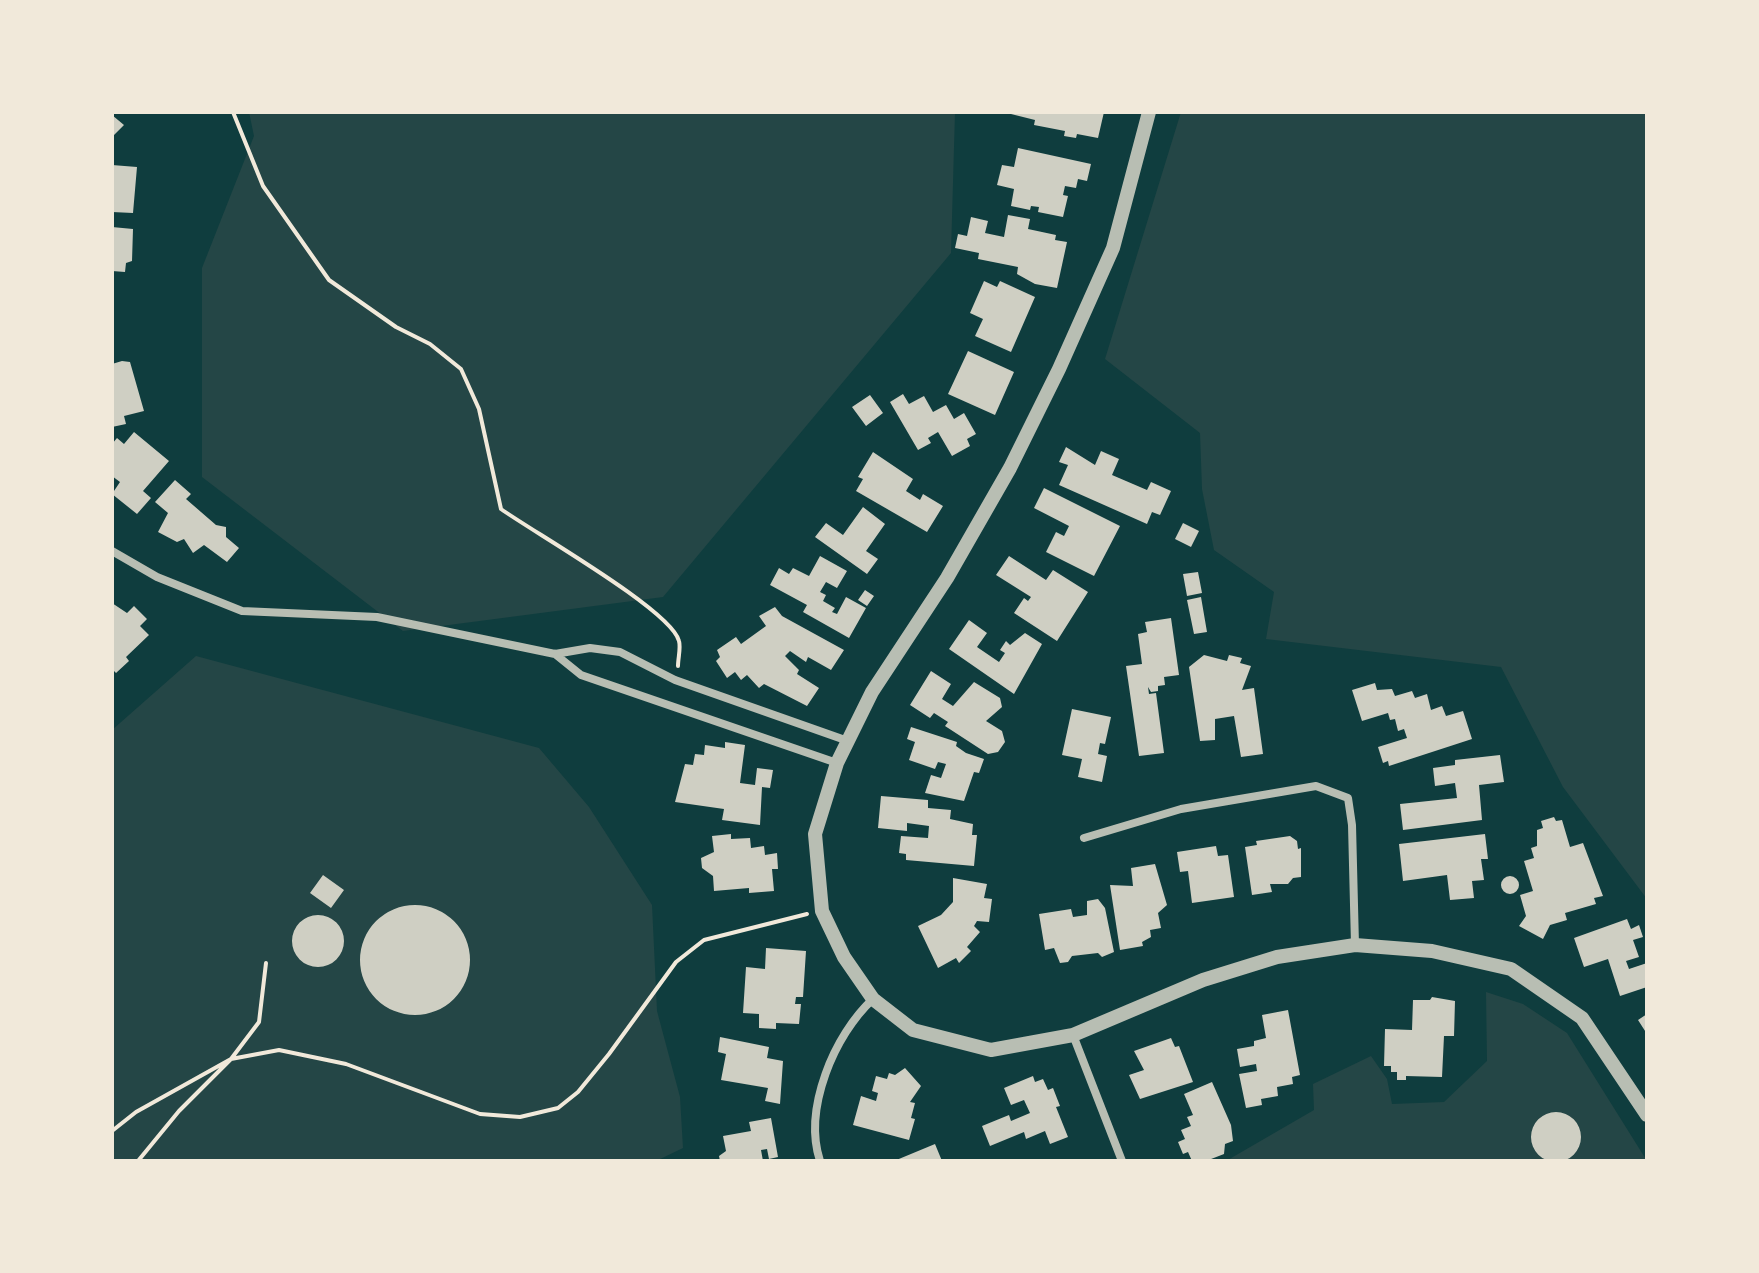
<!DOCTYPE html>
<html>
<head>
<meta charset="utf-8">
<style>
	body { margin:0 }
	#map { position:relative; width:1759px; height:1273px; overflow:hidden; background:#0f3d3e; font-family:"Fira Sans Condensed",sans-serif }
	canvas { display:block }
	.frame { position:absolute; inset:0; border:114px solid #f1e9da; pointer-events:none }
</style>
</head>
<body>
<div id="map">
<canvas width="1759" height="1273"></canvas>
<div class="frame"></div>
</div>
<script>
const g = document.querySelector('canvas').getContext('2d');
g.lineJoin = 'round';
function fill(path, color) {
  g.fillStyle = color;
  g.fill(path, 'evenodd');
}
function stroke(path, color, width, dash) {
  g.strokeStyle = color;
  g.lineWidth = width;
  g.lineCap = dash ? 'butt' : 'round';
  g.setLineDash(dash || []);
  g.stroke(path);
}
fill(new Path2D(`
	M249,112H955L951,253L663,597L403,631L202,477V268L254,136Z
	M1181,112H1647V899L1563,787L1501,667L1266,639L1274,592L1214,550L1202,489L1200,433L1105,359Z
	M196,656L539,748L589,807L652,905L657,1011L680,1097L683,1148L656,1161H112V730Z
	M1486,992L1523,1004L1567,1033L1647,1161H1226L1314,1110L1313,1084L1371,1056L1387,1079L1392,1104L1444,1102L1487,1061Z`), '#244646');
fill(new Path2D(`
	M1003,112H1104L1098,138L1077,134L1076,138L1064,136L1065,131L1034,125L1035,120Z
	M112,115L124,125L112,137Z
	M1018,148L1091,164L1087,181L1078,179L1076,188L1065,186L1063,195L1068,196L1063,217L1038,212L1039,207L1031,206L1030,210L1011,206L1014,189L997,185L1002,165L1014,167Z
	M112,165L137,167L133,213L112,212Z
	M1008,215L1030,219L1028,229L1056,235L1055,240L1067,242L1057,288L1035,284L1017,274L1018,267L978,259L979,253L955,248L958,234L967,236L971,217L988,221L985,233L1004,237Z
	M112,227L133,229L132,261L126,263L125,272L112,271Z
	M984,281L997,287L1000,281L1035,297L1011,352L975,336L983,319L970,313Z
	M968,351L1014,372L995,415L948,394Z
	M122,361L130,362L144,411L124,416L126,424L112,427V364Z
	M903,394L909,404L924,396L933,412L946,405L954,419L964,413L976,434L967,439L970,446L952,456L938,432L928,438L931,443L918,450L890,402Z
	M870,395L883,413L866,426L852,407Z
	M134,432L169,461L143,491L151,498L137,514L112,494L120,482L112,476V444L117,438L124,444Z
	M1066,447L1095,465L1101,451L1119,459L1112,475L1147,490L1151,482L1171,491L1160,515L1152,512L1147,524L1059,485L1068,465L1059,462Z
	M873,452L913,479L906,491L920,500L923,494L943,506L927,532L856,491L863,479L858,477Z
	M175,480L191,494L186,499L216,525L226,527V537L239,548L227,562L204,545L193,553L184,539L177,542L158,532L168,513L155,502Z
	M1044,488L1120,526L1094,576L1046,552L1056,532L1064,536L1069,526L1034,508Z
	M863,507L885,524L866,551L878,559L867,574L815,537L826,523L843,535Z
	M1183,523L1199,531L1191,547L1175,539Z
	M820,556L847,571L837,588L826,582L820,592L826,595L823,601L835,608L832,612L837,614L846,597L866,608L849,638L803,612L807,605L770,585L779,568L789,574L793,568L809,576Z
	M1009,556L1046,580L1053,570L1088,592L1057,641L1014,613L1024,598L1028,601L1031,597L996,575Z
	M1198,572L1202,593L1187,596L1183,574Z
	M865,590L874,596L867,606L858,600Z
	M1201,597L1207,632L1194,634L1187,600Z
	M112,603L127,613L134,606L147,619L140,626L149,635L126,657L129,661L116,673L112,669Z
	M775,607L782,616L844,650L831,670L808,657L806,662L790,651L785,656L799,670L797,674L819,688L807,706L764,684L759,688L747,675L741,680L735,672L727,678L716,661L720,657L717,650L736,637L741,644L766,626L759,616Z
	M1171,618L1179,675L1164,677L1165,685L1158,686V691L1151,692L1148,687L1149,694L1156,693L1164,753L1139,756L1126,666L1142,664L1138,634L1147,632L1145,622Z
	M969,620L987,633L977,647L999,662L1005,653L1000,650L1006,641L1010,645L1025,633L1042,644L1014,694L949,649Z
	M1204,655L1227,661L1229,655L1242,658L1240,663L1251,666L1242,690L1254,688L1263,754L1241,757L1234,716L1215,719V740L1200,741L1189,667Z
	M931,671L951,684L942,699L953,706L974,682L1000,698L1002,707L986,721L1002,731L1005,742L998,752L988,754L945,726L948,722L934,713L930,718L910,705Z
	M1375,683L1377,690L1392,689L1395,696L1412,691L1415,698L1427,694L1431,710L1442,706L1446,716L1463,711L1472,739L1389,766L1388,761L1383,763L1378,747L1407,738L1404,729L1398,731L1395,719L1390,720L1388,713L1362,721L1352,690Z
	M1072,709L1111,717L1105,744L1100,743L1098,754L1107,756L1102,782L1078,777L1082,759L1062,755Z
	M911,727L957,742L956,746L966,753L984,759L979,773L974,772L964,801L925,793L931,775L941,778L946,764L938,762L935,769L909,760L915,742L907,739Z
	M725,742L745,745L740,783L755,785L757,768L773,770L770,788L762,787L760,825L722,820L724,809L675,802L685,764L693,765L695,754L704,755L705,745L725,748Z
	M1500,755L1504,782L1479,785L1482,820L1403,830L1400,804L1457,798L1455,783L1435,786L1433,768L1455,765V760Z
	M881,796L928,800V808L951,810L950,819L973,824L972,835H977L974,866L906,860V854L899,853L901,836L928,838L929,826L907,823V831L878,828Z
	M1554,817L1556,821L1562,820L1570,847L1583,843L1603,896L1594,898L1596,904L1565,913L1567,920L1550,925L1543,939L1519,926L1526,916L1520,895L1533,891L1524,861L1534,858L1531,848L1537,846V830L1543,828L1541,821Z
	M731,834V839L750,838L751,848L764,846L765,855L777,853L778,869H772L774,891L749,893V888L714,891L713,876L702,868L701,858L714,852L712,836Z
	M1485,834L1488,859H1481L1484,880L1472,881L1474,898L1450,900L1447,875L1403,881L1399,844Z
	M1290,836L1297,841L1298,849L1301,848V877L1293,878L1288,884H1270L1272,892L1252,895L1245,847L1257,845L1256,841Z
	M1216,846L1218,856L1228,855L1234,897L1192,903L1188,871L1180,872L1177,852Z
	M1155,864L1167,905L1158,913L1161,928L1150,930L1151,937L1142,942L1143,946L1120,950L1110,885L1133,886L1131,868Z
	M323,875L344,890L331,908L310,893Z
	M1501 885a9 9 0 1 1 18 0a9 9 0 1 1-18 0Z
	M953,878L987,884L984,898L992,899L989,922L977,921L974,926L980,932L967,947L971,951L959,963L956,958L938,968L918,926L941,915L953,902Z
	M1098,899L1105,908L1114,952L1102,957L1098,953L1072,956L1068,962L1060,963L1054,948L1045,950L1039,914L1071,909L1073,917L1087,915V901Z
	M360 960a55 55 0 1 1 110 0a55 55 0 1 1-110 0Z
	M292 941a26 26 0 1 1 52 0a26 26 0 1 1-52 0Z
	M1627,919L1631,929L1639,925L1643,937L1633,940L1639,957L1626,961L1629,969L1647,963V987L1620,996L1608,959L1584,967L1574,938Z
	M766,948L806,951L803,997H796L795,1004H801L799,1024L776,1023V1029L759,1028V1014L743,1013L746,967L765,969Z
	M1432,997L1455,1001L1454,1036H1444L1442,1077L1406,1076V1080H1397V1072H1391V1066H1384L1385,1029L1412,1030L1413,1000H1430Z
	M1288,1010L1300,1075L1292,1077L1293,1084L1277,1087L1278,1096L1261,1099L1262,1105L1246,1108L1239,1074L1257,1071L1256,1064L1240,1067L1237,1049L1254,1046V1041L1266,1038L1262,1015Z
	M1647,1014V1034L1638,1020Z
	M720,1037L769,1047L767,1058L783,1061L780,1104L765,1101L768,1088L721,1080L726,1054L718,1052Z
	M1171,1038L1175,1047L1179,1046L1193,1082L1140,1099L1129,1075L1144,1070L1134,1051Z
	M905,1068L921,1086L910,1102L915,1103L911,1118L915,1119L909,1140L853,1125L861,1096L876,1101L878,1093L872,1091L876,1076L887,1079L889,1073L895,1075Z
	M1033,1076L1035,1082L1043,1079L1048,1090L1053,1088L1060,1106L1056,1107L1068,1137L1050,1144L1045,1131L1026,1139L1024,1132L990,1146L982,1126L1009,1115L1011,1121L1030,1113L1024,1100L1011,1105L1004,1088Z
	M1212,1082L1231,1125L1233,1141L1225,1144L1224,1154L1206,1161H1192L1188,1152L1183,1154L1178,1142L1185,1139L1181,1130L1191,1126L1187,1117L1193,1115L1184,1094Z
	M1531 1137a25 25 0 1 1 50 0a25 25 0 1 1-50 0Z
	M771,1118L778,1157L769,1159L767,1149L761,1150L763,1161H720L719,1156L726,1151L723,1136L751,1131L749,1122Z
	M935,1144L942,1161H894Z`), '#cfcfc3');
stroke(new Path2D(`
	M233,112L263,186L329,280L396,327L430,344L461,369L479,409L501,509C533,532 671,610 679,641C681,648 678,658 678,666
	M112,1131L136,1112L231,1059L279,1050L346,1064L480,1114L520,1117L558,1108L578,1092L609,1054L676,962L704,940L807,914
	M138,1161L179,1111L231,1059L259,1022L266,963`), '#f1e9da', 4);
stroke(new Path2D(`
	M112,551L157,577L242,611L377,617L555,654L590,648L620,652L675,680L848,741
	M555,654L581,675L837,763
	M1084,838L1181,809L1316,786L1348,798L1352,825L1355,945
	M1073,1035L1122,1161
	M820,1161C803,1109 834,1035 873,999`), '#b8beb3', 8);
stroke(new Path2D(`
	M1149,112L1113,248L1059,369L1010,468L947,578L872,692L837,763L815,834L822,911L844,957L873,999L913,1030L991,1050L1073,1035L1203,980L1277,957L1355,945L1432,951L1511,969L1582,1018L1647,1115`), '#b8beb3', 14);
</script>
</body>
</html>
